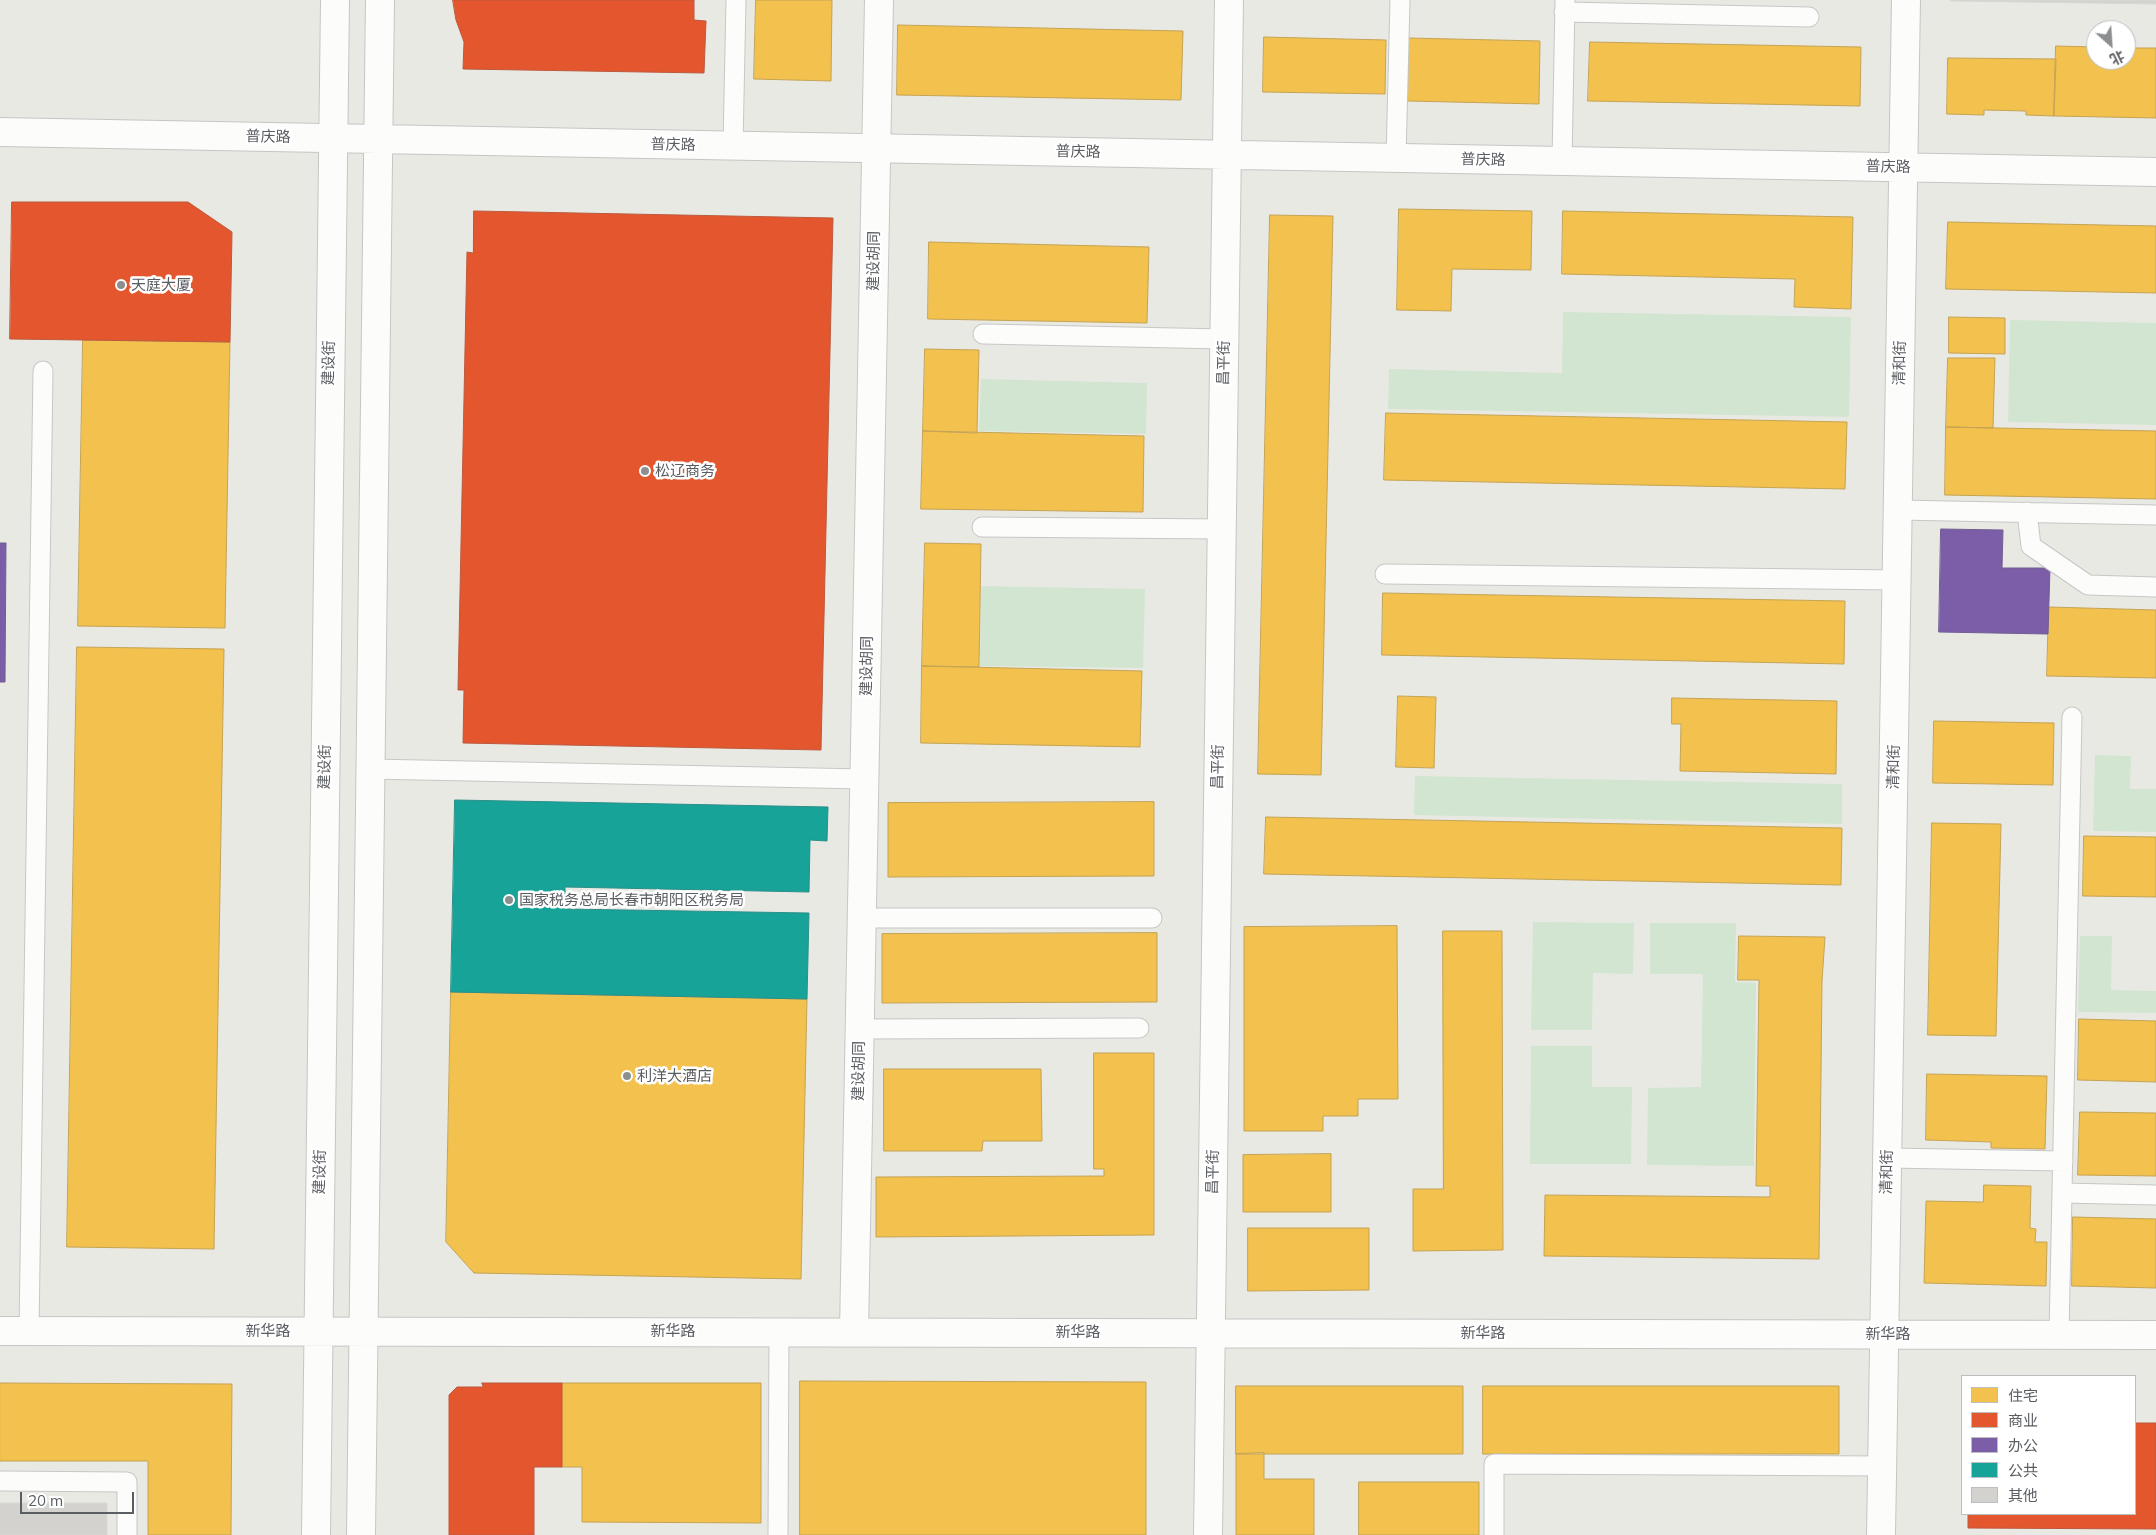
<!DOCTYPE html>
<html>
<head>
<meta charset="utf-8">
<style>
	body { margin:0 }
	#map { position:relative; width:2156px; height:1535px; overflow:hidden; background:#e9e9e4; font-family:Mulish,"Noto Sans SC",sans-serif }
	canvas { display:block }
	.legend { position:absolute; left:1961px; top:1375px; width:175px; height:140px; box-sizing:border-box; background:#fff; border:1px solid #bdbec0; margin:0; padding:6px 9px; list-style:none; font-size:15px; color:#5a5d61 }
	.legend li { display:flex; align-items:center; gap:10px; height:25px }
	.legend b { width:25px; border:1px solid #bdbec0 }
	.north { position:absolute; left:2086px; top:20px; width:50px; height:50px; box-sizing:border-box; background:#fff; border:1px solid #bdbec0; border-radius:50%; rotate:154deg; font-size:14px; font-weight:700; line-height:20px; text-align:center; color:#5a5d61 }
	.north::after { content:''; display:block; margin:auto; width:18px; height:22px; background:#8c8e8f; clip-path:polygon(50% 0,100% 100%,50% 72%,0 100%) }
	.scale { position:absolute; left:20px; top:1492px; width:114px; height:22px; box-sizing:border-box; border:2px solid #5a5d61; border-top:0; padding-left:6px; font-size:15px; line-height:18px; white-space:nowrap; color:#5a5d61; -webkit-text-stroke:4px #fff; paint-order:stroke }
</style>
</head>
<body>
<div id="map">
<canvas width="2156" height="1535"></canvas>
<ul class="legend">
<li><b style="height:14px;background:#f2c14e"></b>住宅</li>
<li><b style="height:14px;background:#e4572e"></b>商业</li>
<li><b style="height:14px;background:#7b5ea7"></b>办公</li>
<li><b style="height:14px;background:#17a398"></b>公共</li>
<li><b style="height:14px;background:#d3d2cf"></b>其他</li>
</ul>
<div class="north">北</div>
<div class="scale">20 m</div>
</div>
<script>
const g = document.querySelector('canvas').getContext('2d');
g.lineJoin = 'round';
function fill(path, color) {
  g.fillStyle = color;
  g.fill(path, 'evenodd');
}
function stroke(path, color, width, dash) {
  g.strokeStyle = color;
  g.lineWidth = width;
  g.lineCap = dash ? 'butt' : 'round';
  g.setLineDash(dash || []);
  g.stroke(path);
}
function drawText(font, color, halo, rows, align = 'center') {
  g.font = font + ' Mulish,"Noto Sans SC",sans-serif';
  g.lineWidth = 5;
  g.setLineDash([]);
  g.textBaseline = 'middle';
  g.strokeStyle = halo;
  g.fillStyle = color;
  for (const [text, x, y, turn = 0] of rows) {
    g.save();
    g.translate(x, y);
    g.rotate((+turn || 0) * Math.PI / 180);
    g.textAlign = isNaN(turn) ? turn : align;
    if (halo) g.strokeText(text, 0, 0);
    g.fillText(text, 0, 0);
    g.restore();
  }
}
fill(new Path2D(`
	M1563,312L1851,317L1849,417L1388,409L1389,369L1562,373Z
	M2010,320L2156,323V425L2008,422Z
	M981,379L1147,383L1146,434L979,431Z
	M981,586L1145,589L1143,668L980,666Z
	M2095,755L2131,756L2130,789H2156V832L2093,831Z
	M1415,776L1842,784V824L1414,815Z
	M1533,922L1634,923L1633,974L1593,973L1592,1030H1531Z
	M1650,923H1736L1735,982L1756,983L1754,1166L1647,1165L1648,1088L1701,1087L1703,974H1650Z
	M2080,936H2112L2111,990L2156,991V1013L2078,1012Z
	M1531,1046H1592V1087H1632L1631,1164H1530Z`), '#d2e5d1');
const homes = new Path2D(`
	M756,0H832L831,81L754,79Z
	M898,25L1183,31L1181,100L897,95Z
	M1264,37L1386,40L1385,94L1263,92Z
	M1409,38L1540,41L1539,104L1408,101Z
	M1590,42L1861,47L1860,106L1588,101Z
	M2056,46L2096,47V60H2126V48H2156V118L2054,116Z
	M1948,58L2056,59L2054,116L2026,115V111L1984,110V115L1947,114Z
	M1399,209L1532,211L1531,270L1452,269L1451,311L1397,310Z
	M1563,211L1853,217L1851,309L1794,307L1795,279L1562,274Z
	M1270,215L1333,216L1321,775L1258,774Z
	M1948,222L2156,226V293L1946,289Z
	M929,242L1149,247L1147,323L928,319Z
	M1949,317L2005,318V354L1949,353Z
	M83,340L230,342L225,628L78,626Z
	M925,349L979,350L977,433L923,431Z
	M1948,358H1995L1993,428L1946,427Z
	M1386,413L1847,422L1845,489L1384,480Z
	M1946,427L2156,431V499L1945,495Z
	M923,431L1144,436L1143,512L921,509Z
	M925,543L981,544L979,667L922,666Z
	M1383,593L1845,601L1844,664L1382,655Z
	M2049,607L2156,610V678L2047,676Z
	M77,647L224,649L214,1249L67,1247Z
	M922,666L1142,671L1140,747L921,743Z
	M1398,696L1436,697L1434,768L1396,767Z
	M1672,698L1837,701L1836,774L1680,771L1681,724H1672Z
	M1934,721L2054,723L2053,785L1933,783Z
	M1154,802V876L888,877V803Z
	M1266,817L1842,828L1841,885L1264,874Z
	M1932,823L2001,824L1996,1036L1928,1035Z
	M2084,836L2156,837V897L2083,896Z
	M1397,926L1398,1099H1358V1116H1323V1131H1244V927Z
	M1443,931H1502L1503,1250L1413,1251V1189H1443Z
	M1157,933V1002L882,1003V934Z
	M1739,936L1825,937L1822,981L1819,1259L1544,1256L1545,1195L1770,1197V1186H1756L1759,980H1738Z
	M451,992L807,999L801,1279L474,1273L446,1242Z
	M2079,1019L2156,1021V1082L2078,1080Z
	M1094,1053H1154V1235L876,1237V1177L1104,1176V1169H1094Z
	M884,1069H1041L1042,1141H983L982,1151H884Z
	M1927,1074L2047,1076L2045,1149L1991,1148V1142L1926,1140Z
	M2080,1112L2156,1113V1176L2078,1175Z
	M1331,1154V1212H1243V1155Z
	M1984,1185L2031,1186L2030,1228L2036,1229L2035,1242H2047L2046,1286L1924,1283L1926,1201L1983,1202Z
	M2073,1217L2156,1219V1288L2072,1286Z
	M1248,1228H1369V1290L1248,1291Z
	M800,1381L1146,1382V1535H800Z
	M0,1383L232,1384L231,1535H148V1461H0Z
	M562,1383H761V1523L582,1522V1467H562Z
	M1236,1386H1463V1454H1236Z
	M1483,1386H1839V1454H1483Z
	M1264,1453V1479H1314V1535H1236V1454Z
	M1359,1482H1479V1535H1359Z`);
fill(homes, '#f2c14e');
stroke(homes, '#c4a354', 1);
const shops = new Path2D(`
	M453,0H694V20L706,21L704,73L463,69L464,42L456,20Z
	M12,202H188L232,232L230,342L10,339Z
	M474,211L833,218L821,750L463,743L464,690H458L467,252L473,253Z
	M482,1383H562V1467H534V1535H449V1395L457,1387H483Z
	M2135,1423H2156V1529L1968,1528V1514H2135Z`);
fill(shops, '#e4572e');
stroke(shops, '#bb593d', 1);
const offices = new Path2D(`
	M1941,529L2003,530L2002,568H2050L2048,634L1939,632Z
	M0,543H6L5,682H0Z`);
fill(offices, '#7b5ea7');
stroke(offices, '#715e92', 1);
const public = new Path2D(`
	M455,800L828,807L827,841L810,840L809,892L565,887V909L809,913L807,999L451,992Z`);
fill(public, '#17a398');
stroke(public, '#2b8e88', 1);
const building = new Path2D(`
	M1951,0H2156V4L1951,1Z
	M0,1503H107V1535H0Z`);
fill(building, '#d3d2cf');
stroke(building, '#d8d7d3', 1);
const lane = new Path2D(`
	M1564,12L1809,17
	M733,146L736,0
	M1396,158L1400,0
	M1562,161L1565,1
	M983,334L1224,339
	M1898,510L2156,515
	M2027,512L2031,546L2088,585L2156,587
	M982,527L1221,529
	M1385,574L1897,580
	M370,769L864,779
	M862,918H1152
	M860,1029L1139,1028
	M1888,1158L2063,1161
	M2062,1193L2156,1195
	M29,1331L43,371
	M2059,1334L2072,717
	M0,1481L127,1482V1535
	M778,1535L779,1331
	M1494,1535V1464L1882,1466`);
const street = new Path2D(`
	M854,1332L879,0`);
const secondary = new Path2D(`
	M0,132L2156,172
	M0,1331L2156,1335
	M316,1535L335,0
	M361,1535L380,0
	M1208,1535L1229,0
	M1881,1535L1906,0`);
stroke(lane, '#c6c7c6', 21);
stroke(street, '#c6c7c6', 30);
stroke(secondary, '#c5c6c4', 30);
stroke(lane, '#fcfcfb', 19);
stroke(street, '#fcfcfb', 28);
stroke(secondary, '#fcfcfb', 28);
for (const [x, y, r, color] of [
	[121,285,5,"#8c8e8f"],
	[645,471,5,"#8c8e8f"],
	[509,900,5,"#8c8e8f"],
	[627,1076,5,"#8c8e8f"]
]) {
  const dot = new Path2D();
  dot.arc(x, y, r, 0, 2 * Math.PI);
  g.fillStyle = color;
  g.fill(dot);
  stroke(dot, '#fff', 2);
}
drawText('15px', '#5a5d61', '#fff', [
	["普庆路",268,137,1],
	["普庆路",673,145,1],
	["普庆路",1078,152,1],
	["普庆路",1483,160,1],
	["普庆路",1888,167,1],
	["建设胡同",874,261,-89],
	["建设街",329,363,-89],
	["昌平街",1224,363,-89],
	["清和街",1900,363,-89],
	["建设胡同",867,666,-89],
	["建设街",325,767,-89],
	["昌平街",1218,767,-89],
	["清和街",1894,767,-89],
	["建设胡同",859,1071,-89],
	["建设街",320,1172,-89],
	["昌平街",1213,1172,-89],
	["清和街",1887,1172,-89],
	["新华路",268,1331],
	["新华路",673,1331],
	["新华路",1078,1332],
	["新华路",1483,1333],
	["新华路",1888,1334]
]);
drawText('15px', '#5a5d61', '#fff', [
	["天庭大厦",131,285],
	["松辽商务",655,471],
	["国家税务总局长春市朝阳区税务局",519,900],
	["利洋大酒店",637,1076]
], 'left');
</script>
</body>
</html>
